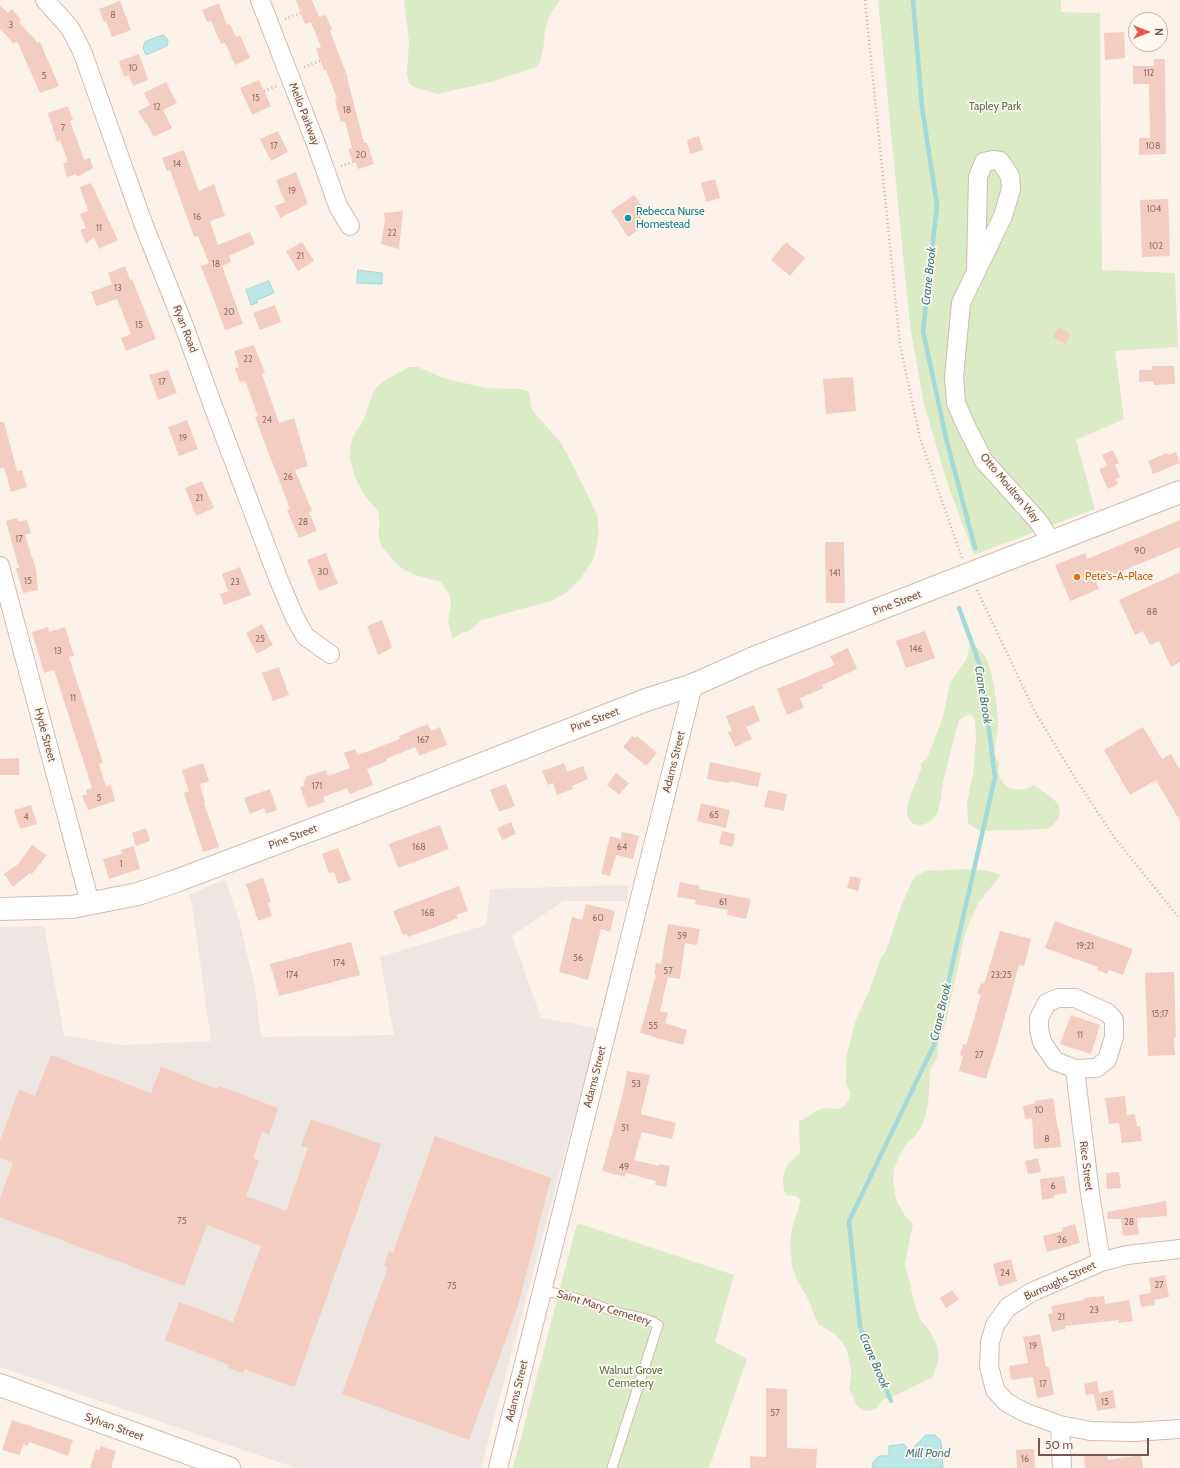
<!DOCTYPE html>
<html>
<head>
<meta charset="utf-8">
<style>
	body { margin:0 }
	#map { position:relative; width:1180px; height:1468px; overflow:hidden; background:#fdf2e9; font-family:Cabin,sans-serif }
	canvas { display:block }
	.north { position:absolute; left:1128px; top:12px; width:40px; height:40px; box-sizing:border-box; background:#fff7f0; border:1px solid #c9b6ae; border-radius:50%; rotate:90deg; font-size:11px; font-weight:700; line-height:16px; text-align:center; color:#78554b }
	.north::after { content:''; display:block; margin:auto; width:14px; height:18px; background:#e8594d; clip-path:polygon(50% 0,100% 100%,50% 72%,0 100%) }
	.scale { position:absolute; left:1038px; top:1438px; width:111px; height:18px; box-sizing:border-box; border:2px solid #78554b; border-top:0; padding-left:5px; font-size:12px; line-height:14px; white-space:nowrap; color:#78554b; -webkit-text-stroke:3px #fff7f0; paint-order:stroke }
</style>
</head>
<body>
<div id="map">
<canvas width="1180" height="1468"></canvas>
<div class="north">N</div>
<div class="scale">50 m</div>
</div>
<script>
const g = document.querySelector('canvas').getContext('2d');
g.lineJoin = 'round';
function fill(path, color) {
  g.fillStyle = color;
  g.fill(path, 'evenodd');
}
function stroke(path, color, width, dash) {
  g.strokeStyle = color;
  g.lineWidth = width;
  g.lineCap = dash ? 'butt' : 'round';
  g.setLineDash(dash || []);
  g.stroke(path);
}
function drawText(font, color, halo, rows, align = 'center') {
  g.font = font + ' Cabin,sans-serif';
  g.lineWidth = 3.5;
  g.setLineDash([]);
  g.textBaseline = 'middle';
  g.strokeStyle = halo;
  g.fillStyle = color;
  for (const [text, x, y, turn = 0] of rows) {
    g.save();
    g.translate(x, y);
    g.rotate((+turn || 0) * Math.PI / 180);
    g.textAlign = isNaN(turn) ? turn : align;
    if (halo) g.strokeText(text, 0, 0);
    g.fillText(text, 0, 0);
    g.restore();
  }
}
fill(new Path2D(`
	M225,879L239,920L255,987L261,1037L394,1035L380,957L486,925L490,889L628,885L627,901H563L512,936L541,1018L598,1028L481,1468H296L0,1367V927L44,926L64,1035L122,1045L211,1041L192,904L189,895Z`), '#eee6e2');
fill(new Path2D(`
	M404,0H560C553,9 547,19 545,31C543,45 545,54 537,67L490,82L438,94L414,87L409,83L407,73L409,41Z
	M878,0H1061V12L1100,13L1102,270L1175,273L1178,347L1115,351L1124,419L1076,440L1095,509L974,555L947,482L924,404L910,326Z
	M409,367H418L443,378L485,388L521,389L529,392L532,410L561,443L578,475L597,515L599,532L594,558L579,581L566,593L551,601L482,620L469,631L461,633L453,639L448,622L451,605L450,596L440,581C419,578 401,572 388,554C384,549 380,545 379,539C378,531 381,519 378,511C375,506 369,502 366,497C356,482 346,458 352,440C354,432 361,427 364,419C368,409 370,395 378,386C383,380 402,372 409,367Z
	M970,642C974,646 982,651 985,656C994,671 998,711 998,728C997,736 994,747 995,755C995,758 998,760 999,763C999,767 997,771 999,775C1003,791 1022,793 1033,785C1040,790 1052,796 1057,803C1064,814 1056,825 1046,829L980,831L968,824L967,803L973,774L976,738L975,721L970,713L959,720C953,741 948,762 943,783C941,792 941,802 938,811C932,828 906,831 907,811C907,801 917,780 921,769V763L927,759L943,717L950,683L967,658Z
	M970,869L989,871L1001,875L979,902L966,930L946,1022L938,1044V1055L930,1071L928,1104L923,1124L915,1136L908,1142L902,1151L894,1168L893,1183L896,1199L905,1216L913,1224L905,1263L914,1302L920,1319L930,1331L937,1346L939,1358L933,1377C916,1384 900,1395 882,1400L877,1408L870,1411L863,1410L857,1406L849,1388L851,1379V1368L847,1351L842,1342L835,1334L818,1324L808,1299L797,1280L792,1267L790,1245L792,1228L801,1200L796,1196L786,1195C779,1179 785,1162 800,1154L799,1122L816,1111L824,1108L839,1109L845,1105L849,1100L850,1092L846,1083V1058L855,1022L869,991L881,958L886,951L901,906L914,877L926,871Z
	M577,1223L734,1275L715,1342L747,1359L709,1468H513Z`), '#dbebc6');
const water = new Path2D(`
	M163,35C168,38 169,41 167,46L146,55L143,48L145,42Z
	M358,270L382,273V284L357,283Z
	M269,281L274,293L257,300V303L251,305L246,290Z
	M926,1435H935L941,1441L943,1468H872L873,1462L879,1456H889V1446L904,1444L910,1451Z`);
fill(water, '#bce7e7');
stroke(water, '#a2d9d9', 1);
stroke(new Path2D(`
	M913,0L922,107L937,205L923,331L946,438L975,548
	M891,1401L860,1327L849,1221L934,1045L995,777L981,668L959,608`), '#a2d9d9', 4.5);
fill(new Path2D(`
	M296,0H312L319,17L326,15L332,30L330,31L348,78H347L364,143H367L374,164L358,169L356,162L353,163L348,149L352,148L345,121L341,122L335,100L337,99L326,70L324,71L316,49L321,47L311,22L305,24Z
	M120,1L131,30L112,37L106,21L104,22L99,9Z
	M219,3L227,25L230,24L236,37L240,35L250,58L235,65L225,43L221,44L211,21L207,22L202,10Z
	M0,5L8,13L12,9L21,20L19,22L38,43L40,42L59,86L40,93L17,41L14,44L0,29Z
	M1124,32L1125,58L1105,60L1104,33Z
	M139,54L148,80L133,86L129,75L124,77L119,61Z
	M1154,59H1165L1166,154L1139,155V138H1150L1149,84H1133V66H1154Z
	M259,80L271,106L252,115L240,88Z
	M166,82L177,103L163,110L172,128L154,137L146,122L145,123L138,111L150,105L144,93Z
	M68,106L73,120L70,121L80,148L84,160L90,158L93,168L77,177L76,174L67,177L63,164L68,162L60,140L57,142L48,113Z
	M278,131L288,152L271,161L260,139Z
	M699,136L703,150L690,154L687,140Z
	M184,150L199,191L214,184L225,216L210,221L218,245L250,232L255,244L229,256L231,262L222,266L243,324L225,330L201,266L209,263L198,236L194,237L170,170L167,171L162,158Z
	M296,172L308,204L280,218L275,206L285,202L276,180Z
	M715,179L720,198L706,202L701,183Z
	M91,183L118,240L99,249L94,238L86,243L80,230L86,228L80,214L88,211L80,187Z
	M634,195L642,206L636,210L646,224L628,237L611,211Z
	M1168,199L1170,256L1142,257L1140,200Z
	M403,211L399,249L381,244L385,220L384,213Z
	M302,242L314,261L298,271L286,251Z
	M786,242L805,258L790,276L771,260Z
	M125,266L130,280L132,279L156,339L126,351L121,338L131,334L117,299L96,306L91,292L112,284L108,273Z
	M275,305L281,322L260,330L253,313Z
	M1058,327L1071,334L1065,344L1053,337Z
	M254,345L265,373L262,374L279,423L294,418L308,466L295,470L312,511L309,512L317,531L299,538L287,510L290,509L255,417L258,416L245,381L240,382L235,368L239,367L234,351Z
	M1152,366H1174L1175,384L1154,385V381L1139,382V370H1152Z
	M168,370L177,393L158,400L149,375Z
	M853,377L856,411L826,414L823,379Z
	M187,420L198,449L179,456L168,427Z
	M0,422H4L17,471L22,470L27,487L11,492L4,467L0,469Z
	M1113,450L1119,463L1115,465L1120,477L1116,479L1118,484L1108,489L1099,469L1107,466L1102,455Z
	M1176,452L1180,463L1153,474L1148,461L1167,453L1168,455Z
	M202,481L214,508L196,516L185,488Z
	M17,518L18,522L27,520L31,533L25,535L36,569L38,590L23,593L16,568H19L6,521Z
	M1180,520V547L1096,582L1099,589L1070,601L1055,565L1085,553L1087,559Z
	M825,542H844L845,603H826Z
	M326,553L338,584L319,591L307,560Z
	M240,567L251,595L224,605L220,594L228,591L222,574Z
	M1180,572V662L1171,667L1159,641L1150,645L1143,631L1135,635L1119,600Z
	M382,620L392,648L378,655L367,626Z
	M262,624L273,645L257,654L246,633Z
	M48,627L49,632L65,627L74,656L69,657L103,763L99,764L106,787L111,785L115,801L88,810L82,796L87,794L86,790L92,788L54,670L44,673L32,632Z
	M925,631L935,658L906,668L896,641Z
	M848,648L857,669L822,685L824,688L800,698L804,708L787,715L777,689L835,665L830,656Z
	M279,667L289,695L273,701L262,673Z
	M754,705L760,721L746,727L752,739L735,747L728,732L732,731L726,716Z
	M428,724L431,731L440,727L447,745L419,756L415,747L386,759L387,761L367,769L373,785L350,794L347,788L323,797L325,802L308,808L300,787L305,785L303,781L306,780L305,777L326,770L328,776L350,768L344,753L355,749L358,755L400,739L399,736Z
	M1143,727L1162,759L1171,754L1180,770V821L1156,780L1130,795L1104,750Z
	M632,736L635,738L637,736L657,753L646,766L623,747Z
	M19,758V775H0V759Z
	M710,762L761,773L758,787L729,781V783L707,779Z
	M203,763L209,781L200,784L205,802L204,803L219,847L203,852L184,793L189,791L182,770Z
	M564,763L567,772L583,766L588,779L572,786L573,789L557,795L553,783L548,785L542,771Z
	M616,773L629,783L619,795L607,785Z
	M506,784L515,806L499,812L490,790Z
	M270,789L277,810L266,814L264,808L250,814L244,798Z
	M768,790L787,794L784,811L764,807Z
	M701,803L730,810L726,828L697,821Z
	M31,805L37,824L20,829L14,810Z
	M511,822L516,834L502,840L497,828Z
	M440,825L449,849L398,868L389,844Z
	M146,828L150,841L136,846L132,833Z
	M722,831L735,834L733,847L719,844Z
	M622,832L639,836L633,859L616,855L610,876L601,874L610,836L621,839Z
	M32,845L47,855L31,875L30,873L13,887L4,874L18,864Z
	M134,846L140,869L109,879L103,859L122,854L121,850Z
	M338,848L351,880L338,884L334,872L329,873L322,854Z
	M850,876L861,878L858,891L847,888Z
	M263,878L271,902L268,903L272,916L258,921L246,884Z
	M680,882L699,886V889L751,899L746,919L727,915L728,910L695,904L696,900L677,897Z
	M459,886L468,911L456,915L458,918L433,928L408,937L407,934L403,935L393,911Z
	M586,904L615,911L610,932L601,929L588,980L559,972L572,917L582,920Z
	M1055,921L1133,949L1123,975L1109,970L1107,974L1097,970L1098,967L1045,948Z
	M668,924L700,929L697,945L685,943L680,979L668,977L660,1011L668,1013L665,1023L687,1030L683,1045L640,1033L656,975L654,974L656,963L661,964Z
	M1000,931L1031,939L1024,966L1019,965L999,1038L986,1079L959,1071L963,1056L960,1055L963,1044L966,1045L971,1029L981,995L977,994L981,983L984,984Z
	M351,942L360,975L279,996L270,964Z
	M1174,972L1176,1038H1174L1175,1055L1148,1056L1145,973Z
	M1071,1015L1100,1025L1091,1054L1060,1044Z
	M51,1055L151,1093L161,1067L218,1089L219,1086L278,1108L269,1135L262,1132L253,1158L259,1160L246,1196L286,1211L308,1148L301,1146L311,1119L381,1144L295,1386H290L245,1369L243,1373L228,1368L229,1365L165,1340L179,1302L233,1322L261,1246L207,1225L184,1286L0,1217V1198L13,1163L0,1158V1141L19,1090L35,1096Z
	M627,1071L650,1075L641,1114L676,1123L672,1139L642,1132L634,1160L659,1166V1164L670,1166L666,1187L655,1185L656,1181L626,1173L625,1177L602,1171L623,1093Z
	M1125,1096L1127,1115L1135,1114L1137,1127L1140,1126L1142,1141L1122,1143L1119,1123L1109,1124L1105,1098Z
	M1053,1098L1058,1129H1059L1061,1147L1034,1149L1032,1118L1025,1119L1023,1106L1036,1103L1035,1101Z
	M435,1136L551,1178L518,1306L469,1440L342,1394L388,1267L384,1265L389,1251L393,1253Z
	M1038,1158L1041,1172L1028,1174L1025,1161Z
	M1119,1172L1121,1188L1107,1189L1106,1173Z
	M1064,1176L1067,1193L1054,1195V1198L1042,1200L1040,1179Z
	M1166,1201L1167,1216L1137,1218L1139,1234L1123,1236L1121,1219H1108L1107,1212Z
	M1075,1224L1080,1243L1047,1252L1043,1236L1063,1231L1062,1228Z
	M1011,1259L1017,1281L999,1287L993,1264Z
	M1165,1275L1169,1297L1154,1300L1155,1305L1141,1307L1139,1295L1151,1293L1149,1278Z
	M952,1290L959,1300L946,1308L940,1298Z
	M1104,1296L1105,1304L1129,1300L1133,1321L1119,1323V1320L1065,1326V1329L1052,1332L1048,1314L1053,1313L1051,1306L1084,1300V1298Z
	M1040,1334L1046,1367H1049L1054,1395L1037,1398L1033,1377L1011,1380L1009,1366L1028,1363L1023,1337Z
	M1097,1381L1099,1393L1113,1390L1116,1408L1097,1411L1094,1394L1086,1395L1084,1384Z
	M766,1388L787,1389V1448L817,1449L816,1468H750V1456L766,1457Z
	M12,1420L73,1440L68,1456L29,1442L28,1446L23,1444L20,1455L2,1450Z
	M101,1446L116,1451L111,1468H90L96,1449L99,1450Z
	M1034,1449L1035,1468H1017L1016,1450Z
	M1107,1454L1108,1460L1141,1455L1143,1468H1085L1084,1456Z`), '#f3cdc0');
const service = new Path2D(`
	M542,1291C569,1294 594,1305 620,1313C635,1317 646,1317 658,1325L612,1468`);
const minor = new Path2D(`
	M45,0L70,28L82,51L143,223L184,326L213,406L278,578L294,616L305,636L330,654
	M260,0L316,144L338,206L350,226
	M976,271L978,177L984,162L993,160L1000,161L1010,176L1011,189L1003,216L961,303L954,377L956,403L967,428L984,461L1038,521L1052,542
	M0,566L90,903
	M1075,1069L1096,1068L1107,1060L1114,1037V1020L1108,1013L1075,998H1058L1047,1003L1039,1018V1029L1042,1042L1055,1061L1075,1069L1090,1194L1101,1262
	M1180,1249L1127,1255L1101,1262L1032,1292L1008,1307L995,1325L990,1342L989,1366L995,1390L1006,1402L1026,1413L1060,1425L1090,1431L1134,1432L1180,1429
	M1060,1425L1062,1468
	M498,1468L693,685`);
const tertiary = new Path2D(`
	M0,909L72,907L138,894L176,881L359,812L646,700L693,685L756,657L1180,492`);
const secondary = new Path2D(`
	M0,1385L229,1468`);
stroke(service, '#d2bbb0', 11);
stroke(minor, '#d2bbb0', 20);
stroke(tertiary, '#d2bbb0', 24);
stroke(secondary, '#d5baad', 24);
stroke(new Path2D(`
	M865,0L900,345L920,438L962,558
	M285,19L301,13
	M304,67L320,61
	M264,91L277,86
	M341,166L353,162
	M977,590L1035,712L1075,778L1114,837L1180,919`), '#d8b0a2', 2.5, [1, 3]);
stroke(service, '#fff', 9);
stroke(minor, '#fff', 18);
stroke(tertiary, '#fff', 22);
stroke(secondary, '#fff', 22);
for (const [x, y, r, color] of [
	[628,218,4,"#0f9aa8"],
	[1077,577,4,"#e8710a"]
]) {
  const dot = new Path2D();
  dot.arc(x, y, r, 0, 2 * Math.PI);
  g.fillStyle = color;
  g.fill(dot);
  stroke(dot, '#fff7f0', 1.5);
}
drawText('9px', '#977368', null, [
	["8",113,15],
	["3",11,25],
	["10",133,68],
	["112",1149,73],
	["5",44,76],
	["15",256,98],
	["12",157,107],
	["18",347,110],
	["7",63,128],
	["17",274,146],
	["108",1153,146],
	["20",361,155],
	["14",177,164],
	["19",292,191],
	["104",1154,209],
	["16",197,217],
	["11",99,228],
	["22",392,233],
	["102",1156,246],
	["21",300,256],
	["18",216,264],
	["13",118,288],
	["20",229,312],
	["15",139,325],
	["22",248,359],
	["17",162,382],
	["24",267,420],
	["19",183,438],
	["26",288,477],
	["21",199,498],
	["28",303,522],
	["17",19,539],
	["90",1140,551],
	["30",323,572],
	["141",835,573],
	["15",28,581],
	["23",235,582],
	["88",1152,612],
	["25",260,639],
	["146",916,649],
	["13",58,651],
	["11",73,698],
	["167",423,740],
	["171",317,786],
	["5",99,798],
	["65",714,815],
	["4",26,817],
	["168",419,847],
	["64",622,847],
	["1",121,864],
	["61",723,902],
	["168",428,913],
	["60",598,918],
	["59",682,936],
	["19;21",1085,946],
	["56",578,958],
	["174",339,963],
	["57",668,971],
	["174",292,975],
	["23;25",1001,975],
	["15;17",1160,1014],
	["55",653,1026],
	["11",1080,1035],
	["27",979,1055],
	["53",636,1084],
	["10",1039,1110],
	["51",625,1128],
	["8",1047,1139],
	["49",624,1167],
	["6",1053,1186],
	["75",182,1221],
	["28",1129,1222],
	["26",1062,1240],
	["24",1005,1273],
	["27",1159,1285],
	["75",452,1286],
	["23",1094,1310],
	["21",1061,1317],
	["19",1033,1346],
	["17",1043,1384],
	["15",1105,1402],
	["57",775,1413],
	["16",1025,1459]
]);
drawText('11px', '#587840', '#fff7f0', [
	["Tapley Park",995,107],
	["Walnut Grove",631,1371],
	["Cemetery",631,1384]
]);
drawText('11px', '#78554b', '#fff7f0', [
	["Mello Parkway",304,114,69],
	["Ryan Road",185,329,69],
	["Otto Moulton Way",1010,488,50],
	["Pine Street",897,603,-21],
	["Pine Street",595,720,-21],
	["Hyde Street",45,735,75],
	["Adams Street",674,762,-76],
	["Pine Street",293,837,-21],
	["Adams Street",595,1077,-76],
	["Rice Street",1086,1166,83],
	["Burroughs Street",1060,1281,-25],
	["Saint Mary Cemetery",604,1308,17],
	["Adams Street",517,1391,-76],
	["Sylvan Street",114,1427,20]
]);
drawText('11px', '#0d838f', '#fff7f0', [
	["Rebecca Nurse",636,212],
	["Homestead",636,225]
], 'left');
drawText('11px', '#c56008', '#fff7f0', [
	["Pete's-A-Place",1085,577]
], 'left');
drawText('italic 12px', '#3e7c7d', '#fff7f0', [
	["Crane Brook",929,276,-84],
	["Crane Brook",983,695,81],
	["Crane Brook",941,1012,-77],
	["Crane Brook",874,1361,67],
	["Mill Pond",928,1453]
]);
</script>
</body>
</html>
